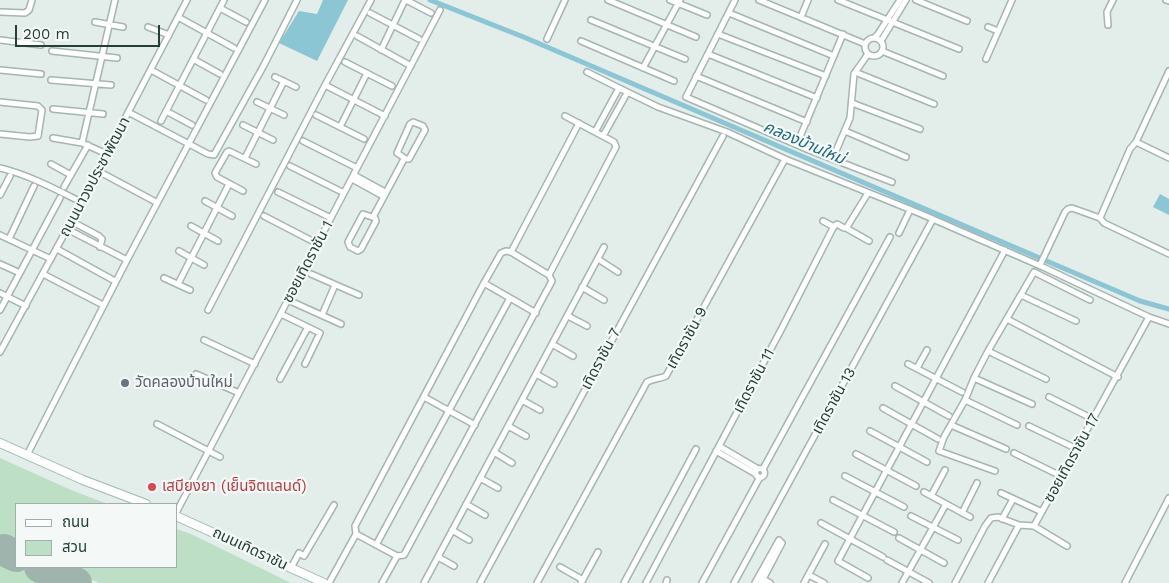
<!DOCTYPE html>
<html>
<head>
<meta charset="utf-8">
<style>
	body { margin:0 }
	#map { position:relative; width:1169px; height:583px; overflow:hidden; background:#e3ede9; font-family:"Work Sans","Noto Sans Thai",sans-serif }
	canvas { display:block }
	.legend { position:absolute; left:15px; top:503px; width:162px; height:65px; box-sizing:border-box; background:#f4f9f7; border:1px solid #a0afab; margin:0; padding:6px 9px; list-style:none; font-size:15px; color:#223f38 }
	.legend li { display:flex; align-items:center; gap:10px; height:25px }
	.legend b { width:25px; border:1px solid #a0afab }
	.scale { position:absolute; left:15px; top:25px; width:145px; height:22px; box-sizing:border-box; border:2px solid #223f38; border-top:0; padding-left:6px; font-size:15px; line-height:18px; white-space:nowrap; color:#223f38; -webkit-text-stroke:4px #f4f9f7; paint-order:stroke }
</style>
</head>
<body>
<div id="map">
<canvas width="1169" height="583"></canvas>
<ul class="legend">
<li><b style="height:6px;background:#fff"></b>ถนน</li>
<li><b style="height:14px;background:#bcdfc6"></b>สวน</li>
</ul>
<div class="scale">200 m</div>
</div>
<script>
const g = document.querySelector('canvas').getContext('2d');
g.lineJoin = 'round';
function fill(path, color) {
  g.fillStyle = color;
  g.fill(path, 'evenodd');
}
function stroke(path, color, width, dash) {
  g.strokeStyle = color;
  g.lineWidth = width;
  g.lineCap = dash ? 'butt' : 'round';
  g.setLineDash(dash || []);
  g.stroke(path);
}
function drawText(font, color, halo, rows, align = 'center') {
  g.font = font + ' "Work Sans","Noto Sans Thai",sans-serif';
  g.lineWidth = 4.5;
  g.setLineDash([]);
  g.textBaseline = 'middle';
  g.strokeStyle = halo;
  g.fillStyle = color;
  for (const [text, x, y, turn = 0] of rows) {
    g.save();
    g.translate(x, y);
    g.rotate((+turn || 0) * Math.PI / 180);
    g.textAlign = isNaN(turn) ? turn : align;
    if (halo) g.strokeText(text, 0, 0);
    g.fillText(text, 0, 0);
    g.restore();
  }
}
fill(new Path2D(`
	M0,458L71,490L108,504H16V546L5,541L0,550Z
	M176,529L191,534L291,583H99L63,567H176Z
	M0,558L16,565V567L55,583H0Z`), '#bcdfc6');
fill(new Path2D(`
	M323,0H348L317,61L279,43L299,11L317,14Z
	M1160,194L1169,199V215L1153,207Z`), '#8ac6d3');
stroke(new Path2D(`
	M430,0L526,38L1140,301L1169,309`), '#8ac6d3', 5);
stroke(new Path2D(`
	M60,576L61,583`), '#a0b4ae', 12);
stroke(new Path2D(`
	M4,550L16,556
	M40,567L76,583`), '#a0b4ae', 32);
const street = new Path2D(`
	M406,0L431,13
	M608,0L696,37
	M670,0L707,15
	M735,0L686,97L809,150L892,182
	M759,0L865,44
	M838,0L959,49
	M916,0L967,21
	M1166,0L1169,1
	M220,8L246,22
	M0,12L25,13L29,10L32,0
	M370,13L419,39
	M729,13L834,56
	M178,17L234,48
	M801,17L808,0
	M591,20L685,59
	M95,22L123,27
	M1108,25L1107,12L1113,0
	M148,27L169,35
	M988,27L998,31
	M718,34L826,76
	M357,36L411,66
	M865 47a9 9 0 1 1 18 0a9 9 0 1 1-18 0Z
	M874,38L878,34L900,0
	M547,39L565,0
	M0,40L41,45
	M581,41L674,81
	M881,41L906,0
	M381,50L405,0
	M52,51L117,58
	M882,51L943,76
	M708,54L817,98
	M193,59L220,74
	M986,59L1012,0
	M345,62L392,86
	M643,68L680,0
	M0,70L41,74
	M151,70L206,100
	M587,72L619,88
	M855,72L934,104
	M696,76L807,122
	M275,77L296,87
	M51,80L111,85
	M325,85L385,116
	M0,102L38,106L42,110L38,136L30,137L0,134
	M257,102L284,115
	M852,103L920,129
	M53,109L103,114
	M166,111L192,125
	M128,112L208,154L214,155L264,65L297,0
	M316,115L364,139
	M161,121L224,0
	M413,122L423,126L425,130L409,159H406L397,153L410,124Z
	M243,125L273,140
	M340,127L367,73
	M845,131L906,157
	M595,132L619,88L658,107L727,132L785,159L919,213L1043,267L1149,317L1169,324
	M603,136L627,93
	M53,138L82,143L107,154
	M303,141L357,168
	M1136,142L1169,158
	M82,143L115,0
	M797,144L843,34
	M245,158L284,81
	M833,158L850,118L854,74L868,54
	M51,164L71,175
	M290,166L344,193
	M0,168C29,175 55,189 81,202
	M98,171L154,201
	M354,175L385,192
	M352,179L383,196
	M64,187L88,145
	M243,191L217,177L215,173L227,152L229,151L256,164
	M278,192L331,218
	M0,195L10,176
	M205,201L232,216
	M363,214L375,218L376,221L361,249L358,251L350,247L348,242Z
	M264,216L318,244
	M373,217L404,159
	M1100,218L1130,149L1136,142L1169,71
	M71,221L99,236L102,239L100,247
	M823,221L834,227
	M191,226L218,241
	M846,228L869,241
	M67,229L127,260
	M899,233L910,210
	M0,235L51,259
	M9,239L34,186
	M57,249L113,280
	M179,251L204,265
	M506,251L511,252L549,275L552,281L404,555L397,556L356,534L355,526L484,283L501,253Z
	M511,252L579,123
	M598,259L618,272
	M0,264L20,273
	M1040,265L1065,212L1068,209L1072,208L1100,218L1104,223L1169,254
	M43,274L101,304
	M311,274L359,295
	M549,275L616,147L614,142L565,116
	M164,278L190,290
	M484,283L536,313
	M178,284L229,184
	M582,287L604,300
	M0,293L26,306
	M1021,295L1076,321
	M288,300L341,324
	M0,310L60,198
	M208,310L325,85L371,0
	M281,314L320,333L305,364
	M322,315L335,285
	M568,316L587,326
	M1007,319L1118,377
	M204,340L255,364
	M552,344L573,356
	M988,351L1046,379
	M0,352L67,229L187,0
	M908,364L962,392
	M917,368L927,350
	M196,374L239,393
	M536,374L554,384
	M974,378L1032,404
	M280,379L308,327
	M895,386L949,416
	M424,397L475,425
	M1049,397L1093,419
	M522,400L540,410
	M965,400L1017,425
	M883,408L938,439
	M157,424L220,457
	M951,425L1006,449
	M508,426L526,436
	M1029,426L1077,449
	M870,431L927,462
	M719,446L758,469
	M716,451L756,474
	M494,452L512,463
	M1014,453L1063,477
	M856,454L916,486
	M27,455L127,260L265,0
	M755.5 473a4.5 4.5 0 1 1 9 0a4.5 4.5 0 1 1-9 0Z
	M763,469L890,237
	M995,471L939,451L944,437L965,400L974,378L988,351L1034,272L1090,300
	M845,476L904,507
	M480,478L498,488
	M924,492L970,517
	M1001,493L1042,512
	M931,496L945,470
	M833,500L894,532
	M466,504L485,515
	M176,513L440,10
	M962,513L977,483
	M911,516L958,540
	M1002,519L1013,499
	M821,523L883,557
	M1034,526L1067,546
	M452,530L469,540
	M899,538L944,563
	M376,545L510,298
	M438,557L454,566
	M887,560L929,583
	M560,567L583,580
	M291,568L299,553L304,556L334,505
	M809,575L824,583
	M761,578L770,583
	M868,578L838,561L1005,250
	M329,583L356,534
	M382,583L397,556
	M424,583L604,247
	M480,583L723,136
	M537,583L647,382C654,378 660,379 666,376L785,159
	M581,583L598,552
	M624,583L696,449
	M646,583L782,328L834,226L837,224L844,228L847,227L868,193
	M666,583L667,580
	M702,583L760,477
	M734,583L933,219
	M755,583L779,540L782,543L761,583
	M804,583L825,544
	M902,583L946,504
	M955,583L985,526L991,518L998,517L1019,525
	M988,583L1019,525L1034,526L1149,317
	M1125,583L1169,498`);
const secondary = new Path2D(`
	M0,443L83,480L146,504
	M176,516L324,583`);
stroke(street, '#a5b5b0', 8);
stroke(secondary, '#a1b9b1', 10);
stroke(street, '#fff', 5);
stroke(secondary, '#fff', 8);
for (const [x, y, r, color] of [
	[125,383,5,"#6b7280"],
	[152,487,5,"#e0444e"]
]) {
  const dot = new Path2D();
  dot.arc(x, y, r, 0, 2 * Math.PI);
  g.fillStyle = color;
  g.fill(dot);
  stroke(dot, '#f4f9f7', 2);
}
drawText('15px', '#223f38', '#f4f9f7', [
	["ถนนนาวงประชาพัฒนา",95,177,-62],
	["ซอยเทิดราชัน 1",308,262,-62],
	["เทิดราชัน 9",687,338,-61],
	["เทิดราชัน 7",601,359,-62],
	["เทิดราชัน 11",754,381,-62],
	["เทิดราชัน 13",834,401,-61],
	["ซอยเทิดราชัน 17",1072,458,-61],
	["ถนนเทิดราชัน",250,549,25]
]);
drawText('15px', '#5b616d', '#f4f9f7', [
	["วัดคลองบ้านใหม่",135,383]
], 'left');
drawText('15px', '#be3a42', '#f4f9f7', [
	["เสบียงยา (เย็นจิตแลนด์)",162,487]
], 'left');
drawText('italic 16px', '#1b6a7c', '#f4f9f7', [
	["คลองบ้านใหม่",804,143,23]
]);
</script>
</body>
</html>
